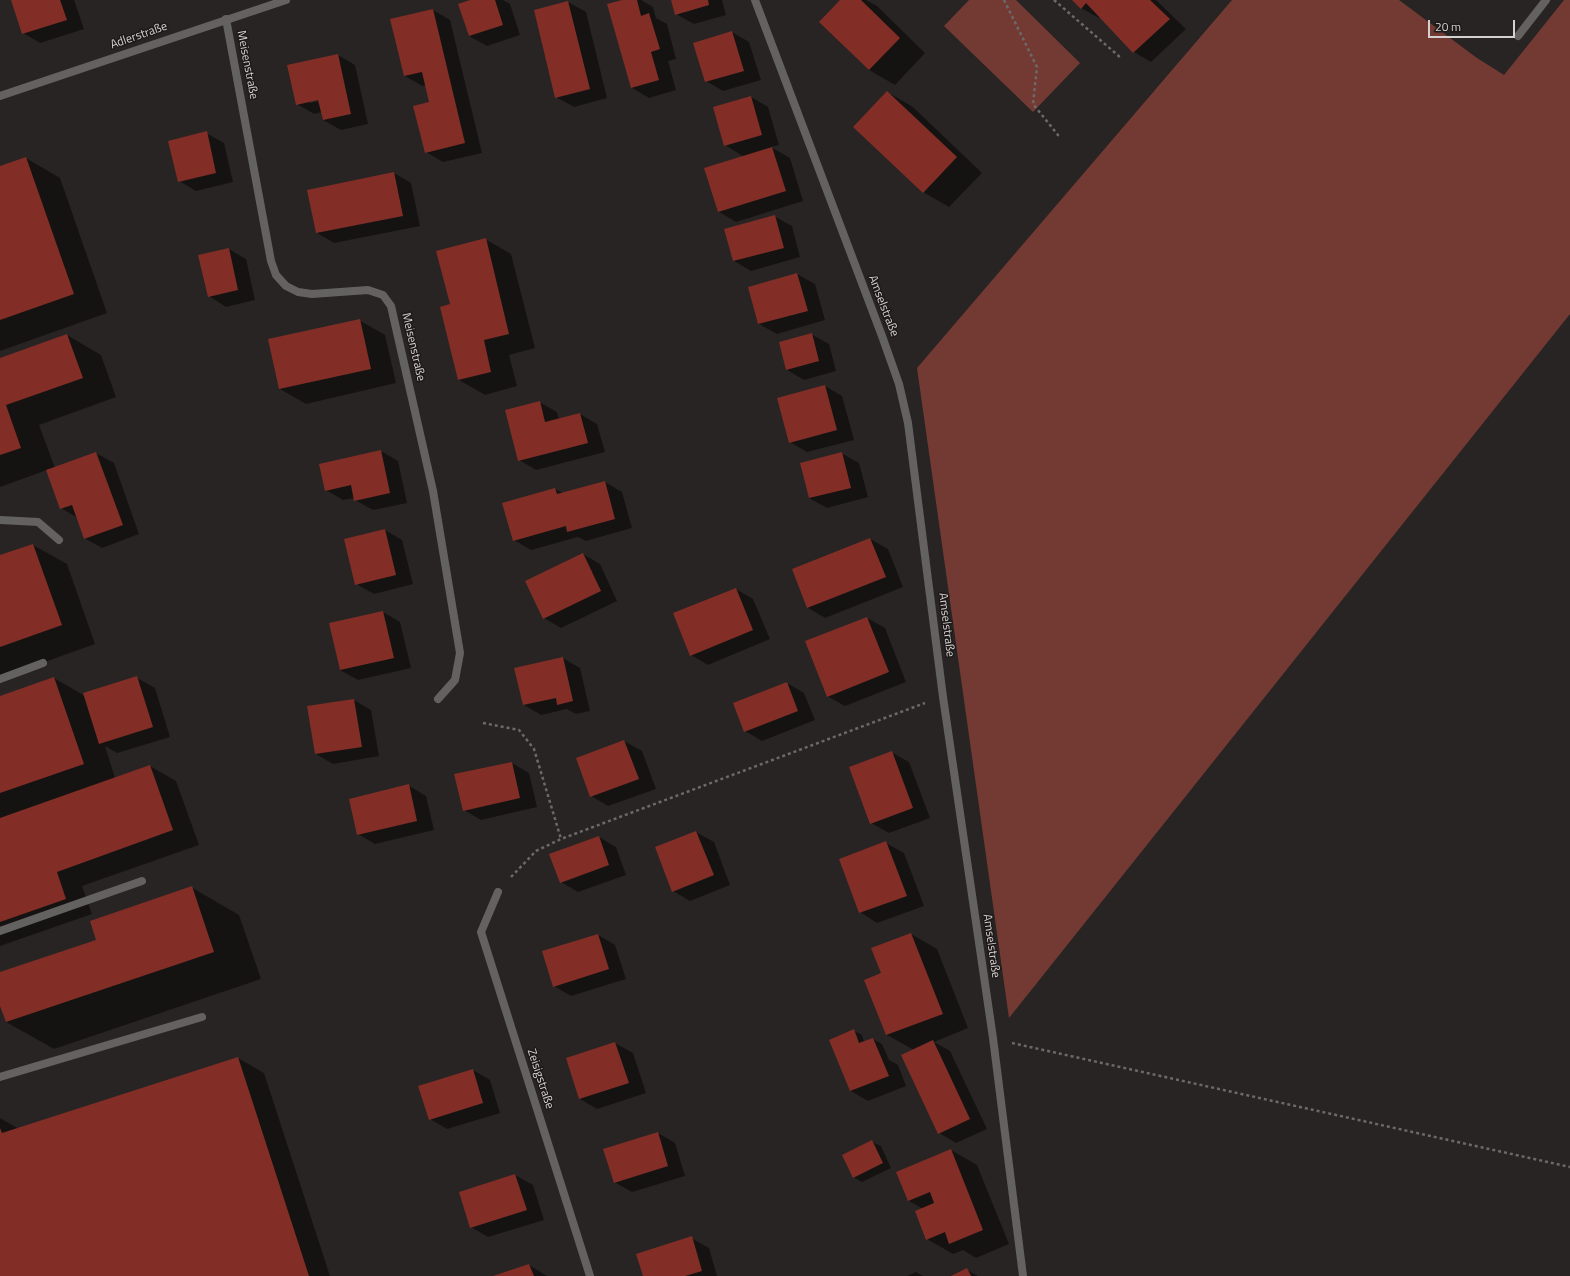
<!DOCTYPE html>
<html>
<head>
<meta charset="utf-8">
<style>
	body { margin:0 }
	#map { position:relative; width:1570px; height:1276px; overflow:hidden; background:#282423; font-family:"Titillium Web",sans-serif }
	canvas { display:block }
	.scale { position:absolute; left:1428px; top:20px; width:87px; height:18px; box-sizing:border-box; border:2px solid #d4d1d0; border-top:0; padding-left:5px; font-size:12px; line-height:14px; white-space:nowrap; color:#d4d1d0; -webkit-text-stroke:3px #1f1a1a; paint-order:stroke }
</style>
</head>
<body>
<div id="map">
<canvas width="1570" height="1276"></canvas>
<div class="scale">20 m</div>
</div>
<script>
const g = document.querySelector('canvas').getContext('2d');
g.lineJoin = 'round';
function fill(path, color) {
  g.fillStyle = color;
  g.fill(path, 'evenodd');
}
function stroke(path, color, width, dash) {
  g.strokeStyle = color;
  g.lineWidth = width;
  g.lineCap = dash ? 'butt' : 'round';
  g.setLineDash(dash || []);
  g.stroke(path);
}
function drawText(font, color, halo, rows, align = 'center') {
  g.font = font + ' "Titillium Web",sans-serif';
  g.lineWidth = 3;
  g.setLineDash([]);
  g.textBaseline = 'middle';
  g.strokeStyle = halo;
  g.fillStyle = color;
  for (const [text, x, y, turn = 0] of rows) {
    g.save();
    g.translate(x, y);
    g.rotate((+turn || 0) * Math.PI / 180);
    g.textAlign = isNaN(turn) ? turn : align;
    if (halo) g.strokeText(text, 0, 0);
    g.fillText(text, 0, 0);
    g.restore();
  }
}
fill(new Path2D(`
	M969,0H1016L1080,63L1033,112L944,26Z
	M1232,0H1399L1477,58L1504,75L1564,0H1570V314L1009,1018L917,368Z`), '#733a33');
fill(new Path2D(`
	M12,0H74L84,29L40,43L23,33Z
	M474,0H503L510,4L520,35L487,46L469,36Z
	M626,0H641L653,7L656,18L667,24L676,59L668,61L676,90L649,98L632,88Z
	M672,0H722L726,15L694,24L676,14Z
	M842,0H866L877,6L925,53L895,85L869,70Z
	M1074,0H1156L1186,29L1151,62L1134,52L1100,17L1099,18L1081,8Z
	M568,2L586,12L607,98L574,107L556,97L535,11Z
	M433,10L450,20L482,153L443,162L426,152L430,103L426,85L422,86L405,76Z
	M732,32L749,42L761,80L723,91L706,81Z
	M338,55L355,65L368,124L341,130L323,120L322,112L314,114L297,104ZM323,98V100L310,103V101Z
	M887,92L913,107L982,173L949,207L923,192Z
	M751,97L768,107L779,145L771,147L790,158L803,201L736,222L719,212L744,157L725,145Z
	M206,133L224,143L233,182L196,191L179,181Z
	M26,158L60,178L107,313L0,351V167Z
	M394,173L411,183L420,226L334,243L317,233Z
	M774,216L792,226L800,257L751,271L734,261L725,229Z
	M485,239L511,254L535,348L509,355L517,386L485,395L459,380L451,304Z
	M229,249L246,259L255,300L226,307L209,296Z
	M797,274L815,284L825,320L777,334L759,324L749,287Z
	M359,320L385,335L396,383L306,404L280,389Z
	M811,334L829,344L836,371L804,380L787,370Z
	M67,335L101,355L116,397L39,425L55,468L96,453L114,463L139,534L102,548L84,538L76,517L61,508L47,470L0,487V359Z
	M825,386L842,396L854,440L807,452L790,442Z
	M539,402L557,412L559,420L580,414L597,424L605,452L536,470L519,460Z
	M381,451L398,461L407,503L373,510L355,500V498L343,500L326,490Z
	M841,453L859,463L868,497L827,508L809,498Z
	M605,482L622,492L632,528L586,541L578,537L531,550L514,540L555,489L563,493Z
	M385,530L402,540L413,584L374,594L356,584Z
	M870,539L888,549L903,587L825,618L808,608Z
	M33,545L67,564L95,644L0,678V556Z
	M583,554L600,564L617,601L561,628L544,618Z
	M736,589L753,599L770,639L708,665L691,655Z
	M383,612L400,622L411,668L358,680L340,670Z
	M867,618L885,628L906,682L845,706L827,696Z
	M563,658L580,668L590,711L576,714L567,709L541,715L524,705Z
	M54,678L85,696L137,678L155,688L170,737L117,753L105,746L115,778L150,766L176,781L199,845L82,886L92,914L0,946V697Z
	M787,683L804,693L815,720L762,741L745,731Z
	M354,700L371,710L379,756L333,764L316,754Z
	M624,741L642,751L656,789L608,806L591,796Z
	M891,752L909,762L930,818L889,833L871,823Z
	M512,763L529,773L537,807L481,820L464,810Z
	M408,785L426,796L434,830L375,844L358,834Z
	M696,832L714,842L730,885L690,901L673,891Z
	M599,837L616,847L626,875L578,892L561,882Z
	M886,843L904,853L924,906L877,923L860,912Z
	M191,887L239,915L261,979L54,1049L6,1022L0,1003V974L97,941Z
	M911,934L937,949L968,1028L934,1042L950,1051L987,1129L956,1143L939,1133L914,1050L887,1035L866,980L883,974Z
	M598,935L615,945L626,979L571,996L554,986Z
	M854,1031L862,1035L864,1042L873,1039L882,1044L889,1060L898,1065L906,1086L868,1101L851,1091L842,1068Z
	M615,1043L633,1053L646,1093L597,1109L580,1099L567,1058Z
	M238,1058L264,1073L330,1276H0V1118L19,1129Z
	M473,1070L490,1080L500,1113L447,1129L430,1119Z
	M658,1133L675,1143L685,1176L632,1192L614,1182Z
	M872,1142L881,1146L891,1168L862,1182L853,1177Z
	M951,1150L977,1165L1009,1244L976,1258L963,1250L953,1254L927,1239L923,1209L909,1201Z
	M515,1175L533,1185L544,1220L488,1237L471,1227Z
	M691,1238L709,1248L717,1276H644Z
	M529,1265L547,1276H496Z
	M967,1270L978,1276H953Z
	M916,1272L923,1276H907Z`), '#0007');
fill(new Path2D(`
	M11,0H60L67,20L22,34Z
	M470,0H495L503,25L469,36L458,4Z
	M622,0H637L641,16L649,13L660,49L651,52L659,80L631,88L607,4Z
	M671,0H708L709,5L675,15Z
	M840,0H861L900,38L869,70L819,22Z
	M1072,0H1150L1170,19L1133,53L1086,3L1081,9Z
	M568,1L590,89L555,98L534,10Z
	M433,9L465,143L425,153L413,106L429,102L422,72L404,76L390,19Z
	M732,31L744,71L705,82L693,43Z
	M338,54L351,114L323,120L318,100L296,105L287,65Z
	M887,91L957,157L923,193L853,127Z
	M751,96L762,135L724,146L713,107Z
	M207,131L216,173L178,182L168,141Z
	M772,147L786,191L718,212L704,168Z
	M26,157L74,294L0,320V166Z
	M394,172L403,216L316,233L307,190Z
	M775,215L784,248L733,261L724,229Z
	M486,238L509,334L484,340L491,372L458,380L440,307L450,304L436,251Z
	M229,248L238,290L208,297L198,255Z
	M797,273L808,311L758,324L748,287Z
	M360,319L371,369L279,389L268,339Z
	M812,333L819,361L786,370L779,342Z
	M67,334L83,378L6,405L21,448L0,455V358Z
	M825,385L837,430L789,443L777,398Z
	M540,401L545,422L580,413L588,443L518,461L505,410Z
	M381,450L390,493L354,501L351,485L325,491L319,464Z
	M96,452L123,525L84,539L72,505L60,509L46,470Z
	M842,452L851,488L809,498L800,463Z
	M605,481L615,519L567,532L566,526L513,541L502,503L555,488L557,494Z
	M385,529L396,575L355,585L344,539Z
	M870,538L886,577L807,608L792,569Z
	M33,544L62,625L0,647V555Z
	M583,553L601,591L543,619L525,581Z
	M736,588L753,630L690,656L673,613Z
	M383,611L394,658L340,670L329,623Z
	M867,617L889,672L827,697L805,641Z
	M563,657L573,701L557,705L556,698L523,705L514,668Z
	M137,676L153,727L99,744L83,693Z
	M54,677L84,764L0,793V696Z
	M787,682L798,711L744,732L733,703Z
	M354,699L362,747L315,754L307,706Z
	M624,740L639,779L590,797L576,758Z
	M892,751L913,808L870,824L849,767Z
	M512,762L520,798L463,811L454,774Z
	M150,765L173,830L57,872L66,899L0,922V818Z
	M409,784L417,821L357,835L349,799Z
	M696,831L714,875L672,892L655,847Z
	M599,836L609,865L560,883L549,854Z
	M886,841L907,896L859,913L839,859Z
	M192,886L214,952L6,1022L0,1006V972L96,940L90,921Z
	M911,933L943,1014L886,1035L864,980L881,973L871,948Z
	M598,934L609,969L553,987L542,951Z
	M854,1029L859,1043L873,1038L889,1076L850,1091L829,1040Z
	M933,1040L970,1119L938,1134L901,1055Z
	M615,1042L629,1083L579,1099L566,1058Z
	M238,1057L309,1276H0V1128L2,1133Z
	M473,1069L483,1103L429,1120L418,1086Z
	M658,1132L668,1166L614,1183L603,1149Z
	M872,1140L883,1163L853,1178L842,1155Z
	M951,1149L983,1230L949,1244L945,1232L926,1240L915,1211L934,1203L930,1192L908,1201L896,1172Z
	M515,1174L527,1210L470,1228L459,1192Z
	M692,1236L702,1271L685,1276H643L636,1254Z
	M529,1264L534,1276H493Z
	M967,1268L971,1276H951Z`), '#822e26');
stroke(new Path2D(`
	M1004,0L1037,67L1033,104L1058,135L1056,137
	M1054,0L1121,58
	M483,723L519,730L534,749L561,839
	M511,877L536,851L561,839L925,703
	M1012,1043L1570,1167`), '#6c6968', 2.5, [3, 3]);
stroke(new Path2D(`
	M1518,36L1546,0
	M0,520L38,522L59,540
	M0,679L43,663
	M0,931L142,881
	M0,1077L202,1017`), '#646261', 8);
stroke(new Path2D(`
	M755,0L882,336L899,384L908,423L943,697L993,1038L1023,1276
	M226,19L271,261L276,275L286,286L298,292L312,294L368,290L383,295L391,306L433,491L460,653L455,680L438,699
	M498,892L481,932L590,1276`), '#646261', 8);
stroke(new Path2D(`
	M0,96L286,0`), '#646261', 8);
drawText('12px', '#d4d1d0', '#1f1a1a', [
	["Adlerstraße",139,36,-19],
	["Meisenstraße",247,65,79],
	["Amselstraße",883,306,69],
	["Meisenstraße",413,347,77],
	["Amselstraße",946,625,83],
	["Amselstraße",991,946,82],
	["Zeisigstraße",540,1079,72]
]);
</script>
</body>
</html>
